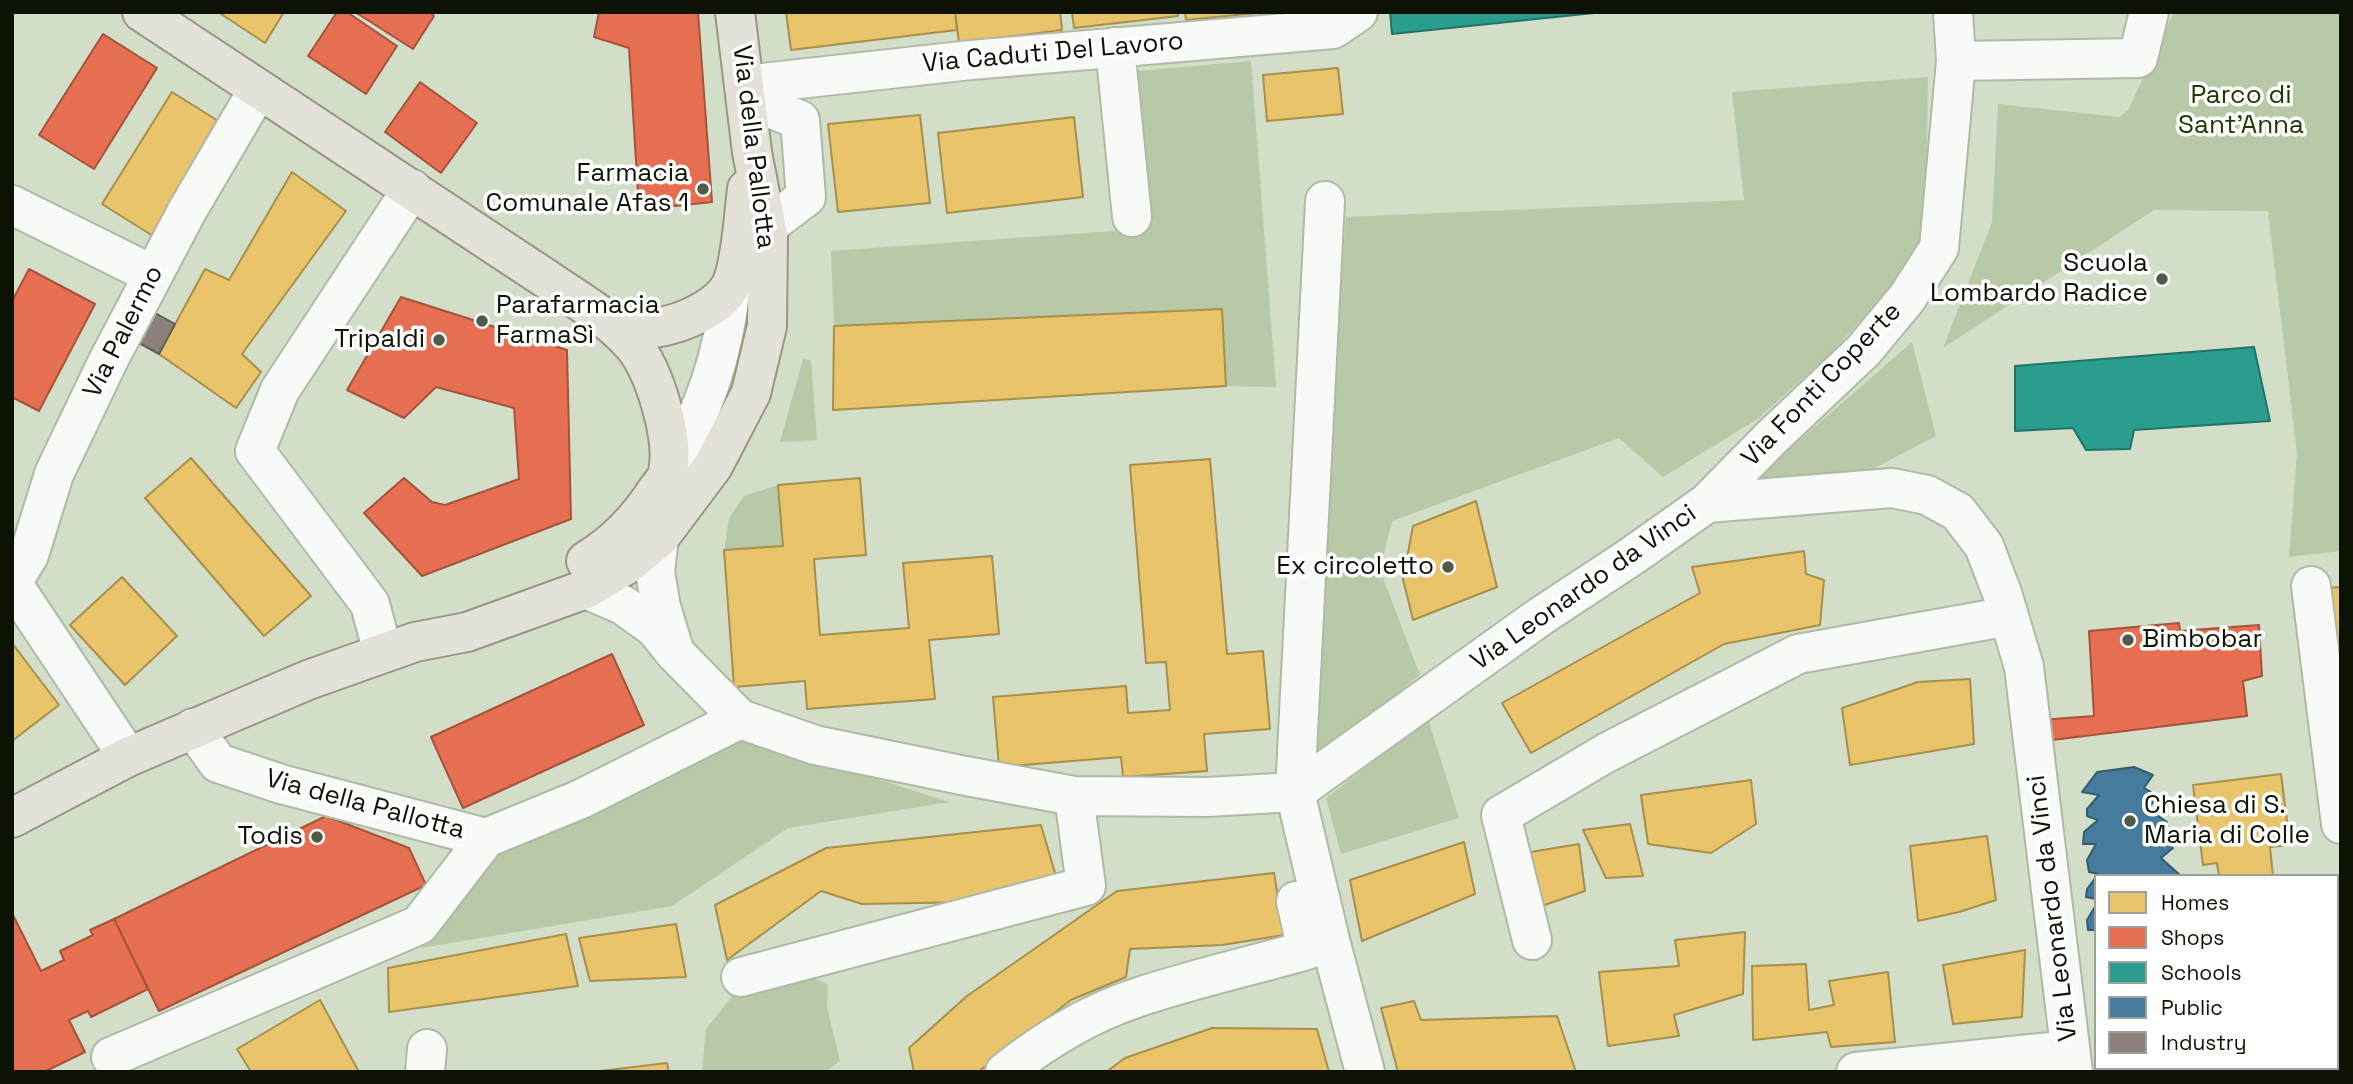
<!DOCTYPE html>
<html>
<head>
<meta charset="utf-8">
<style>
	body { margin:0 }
	#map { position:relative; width:2353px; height:1084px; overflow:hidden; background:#d2dec7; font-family:"Space Grotesk",sans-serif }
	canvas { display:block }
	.frame { position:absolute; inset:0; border:14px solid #0c1305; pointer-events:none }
	.legend { position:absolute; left:2094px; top:874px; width:245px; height:196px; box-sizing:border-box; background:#fff; border:2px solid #9ea19b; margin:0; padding:9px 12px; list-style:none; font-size:21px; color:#0c1305 }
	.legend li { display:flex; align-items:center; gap:14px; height:35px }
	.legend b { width:35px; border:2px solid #9ea19b }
</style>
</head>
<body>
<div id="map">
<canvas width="2353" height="1084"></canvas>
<div class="frame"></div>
<ul class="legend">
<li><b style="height:19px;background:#e9c46a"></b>Homes</li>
<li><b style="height:19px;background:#e76f51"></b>Shops</li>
<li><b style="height:19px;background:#2a9d8f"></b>Schools</li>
<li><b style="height:19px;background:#457b9d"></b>Public</li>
<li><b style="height:19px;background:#8a817c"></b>Industry</li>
</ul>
</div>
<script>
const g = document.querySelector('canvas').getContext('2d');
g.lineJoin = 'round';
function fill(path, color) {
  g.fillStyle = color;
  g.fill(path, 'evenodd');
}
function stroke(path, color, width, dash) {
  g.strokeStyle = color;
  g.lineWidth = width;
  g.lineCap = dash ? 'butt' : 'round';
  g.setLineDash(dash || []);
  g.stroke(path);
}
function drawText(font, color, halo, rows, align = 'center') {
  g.font = font + ' "Space Grotesk",sans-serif';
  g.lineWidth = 7;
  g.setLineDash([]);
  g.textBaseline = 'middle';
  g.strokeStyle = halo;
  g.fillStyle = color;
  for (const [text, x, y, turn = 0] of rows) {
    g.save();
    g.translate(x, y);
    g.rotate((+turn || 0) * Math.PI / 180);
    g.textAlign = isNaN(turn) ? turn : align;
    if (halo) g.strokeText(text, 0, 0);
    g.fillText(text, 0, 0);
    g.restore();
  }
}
fill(new Path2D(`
	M2174,12H2341V551L2289,557L2297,453L2268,211L2154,210L1943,348L1992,222L1998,104L2119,117L2128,110Z
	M1251,61L1276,387L1226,386L834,326L831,251L1143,229L1126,72Z
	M1928,77L1925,250L1832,352L1759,418L1663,477L1619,438L1392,521L1380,570L1420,675L1317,758V544L1334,376L1346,217L1744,200L1732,92Z
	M1912,342L1936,436L1865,473L1748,485Z
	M803,359L811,360L817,440L780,442Z
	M778,485L783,546L724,550L729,518L744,496Z
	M1428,719L1459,818L1341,854L1326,798Z
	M744,737L950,802L788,828L672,906L421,948L495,854Z
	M807,974L828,985L827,1007L840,1061L825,1072H702L706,1029L735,993Z`), '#b8c9a7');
const homes = new Path2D(`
	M218,12H284L265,43Z
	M786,12H955L957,30L791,50Z
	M955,12H1060L1062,30L959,43Z
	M1072,12H1178V16L1074,28Z
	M1185,12H1267L1186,20Z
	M1338,68L1343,114L1267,121L1263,75Z
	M172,92L223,124L153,236L102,204Z
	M920,115L930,203L838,212L828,124Z
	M1074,117L1083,197L947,213L938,133Z
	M292,172L346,211L242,354L261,372L236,408L159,354L205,269L229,280Z
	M1222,309L1226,386L833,410L834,326Z
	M191,458L311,596L264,636L145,498Z
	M1210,459L1227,654L1263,651L1270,729L1204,734L1207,771L1123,777L1121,757L999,767L993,697L1126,686L1128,713L1170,710L1166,662L1146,663L1130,465Z
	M860,478L866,555L814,559L820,635L909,628L903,563L992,556L999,634L929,640L935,699L807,709L805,681L734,687L724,550L783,546L778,485Z
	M1476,501L1497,587L1413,620L1403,579L1413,526Z
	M1804,551L1806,574L1824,580L1820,625L1724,644L1531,753L1502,703L1700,593L1692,567Z
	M122,577L177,636L125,685L70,625Z
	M2341,587V682L2328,588Z
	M12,643L59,705L12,741Z
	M1970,679L1974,744L1850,765L1842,708L1918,682Z
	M2281,774L2290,845L2270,847L2273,876H2219L2217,863L2203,865L2193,785Z
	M1751,780L1756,824L1711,853L1648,844L1641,795Z
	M1630,824L1643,876L1606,878L1583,830Z
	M1041,825L1057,880L975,902L862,904L821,891L727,960L715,905L826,848Z
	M1987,836L1996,900L1959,912L1918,921L1910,846Z
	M1464,842L1475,894L1362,941L1350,880Z
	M1579,844L1585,891L1533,909L1525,853Z
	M1274,873L1284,935L1222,945L1130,949L1126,977L1071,1000L978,1072H914L909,1048L967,996L1117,891Z
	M676,924L686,977L590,981L579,938Z
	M1745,932L1743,994L1674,1015L1679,1036L1608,1046L1599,972L1679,966L1675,940Z
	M566,934L578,986L389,1012L388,968Z
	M2025,950L2022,1017L1953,1024L1943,965Z
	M1806,964L1809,1010L1834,1005L1829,981L1888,972L1895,1042L1831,1047L1827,1032L1753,1040L1752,966Z
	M320,1000L359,1072H251L237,1049Z
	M1414,1001L1421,1020L1557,1016L1576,1072H1398L1381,1008Z
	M1212,1028L1317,1029L1329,1072H1106L1125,1058Z
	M667,1063L669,1072H592Z
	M2244,1068H2268L2269,1072H2245Z`);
fill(homes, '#e9c46a');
stroke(homes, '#a78f4c', 2);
const shops = new Path2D(`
	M337,12H347L397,46L366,94L308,56Z
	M355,12H430L434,16L413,49Z
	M599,12H698L712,202L639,210L629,48L594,37Z
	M103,34L157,68L94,169L39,135Z
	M420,82L477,123L441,173L385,132Z
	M29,269L95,304L39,411L12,397V301Z
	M401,297L567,350L571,519L422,576L364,513L404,478L432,502L445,505L519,479L514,408L436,387L404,418L347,390Z
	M2179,623L2180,631L2259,625L2262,676L2243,681L2247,716L2044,741L2040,720L2094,716L2089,631Z
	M612,654L644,725L463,808L431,737Z
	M326,816L409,848L426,885L159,1011L114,919Z
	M12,913L41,971L64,960L60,951L93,935L90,930L114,919L148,989L91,1017L88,1011L69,1020L85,1052L44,1072H12Z`);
fill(shops, '#e76f51');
stroke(shops, '#a5533a', 2);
const schools = new Path2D(`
	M1390,12H1604L1392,34Z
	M2254,347L2270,421L2134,430L2130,449L2086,450L2073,428L2015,431V366Z`);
fill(schools, '#2a9d8f');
stroke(schools, '#217466', 2);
const public = new Path2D(`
	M2134,767L2153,775L2144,788L2158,796L2148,809L2167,822L2155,833L2173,848L2161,858L2181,876H2097L2098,874L2089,872L2087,860L2096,844H2083L2084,832L2098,820L2087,816V809L2099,795L2082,792L2097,772Z
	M2096,877V899L2086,897L2087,889Z
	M2096,905V930H2088L2087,920Z`);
fill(public, '#457b9d');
stroke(public, '#345c6f', 2);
const industry = new Path2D(`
	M148,309L175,324L159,354L130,338Z`);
fill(industry, '#8a817c');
stroke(industry, '#646058', 2);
const minor = new Path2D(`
	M1115,47L1132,217
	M1956,61L2138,58L2149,12
	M744,85L971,60L1333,29L1358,12
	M746,99L800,120L806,197L766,227
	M1325,201L1295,792L1330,940L1365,1072
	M12,205L153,275
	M668,473C704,411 723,358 731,286
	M1707,503L1772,437L1863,351L1907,298L1939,248L1956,61L1953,12
	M659,538L655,572L661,607L674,650
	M2311,586L2341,824
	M586,589L623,605L655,628L674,652L740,719L815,745L961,775L1074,796L1207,797L1295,792
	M383,653L370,604L255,451L280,390L412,189
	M193,728L218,763L281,784L486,838L581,799L740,719
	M128,757L12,583L29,555L54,474L108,361L187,211L258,90
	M1295,792L1541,616L1632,556L1707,503L1892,488L1927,495L1958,512L1984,546L2002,593L2024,667L2073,1072
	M1532,940L1501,815L1606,753L1798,654L2009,616
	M741,977L1086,886L1074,796
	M111,1057L419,925L486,838
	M425,1072L427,1049
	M1005,1072C1044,1041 1088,1014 1136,998C1192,979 1251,966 1307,950L1296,901
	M1856,1072L2070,1050`);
const major = new Path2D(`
	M142,12L548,280C577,300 610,318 633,345C655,371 675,439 668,472C667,478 661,485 657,490C638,520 616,543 586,561
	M605,319C617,322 630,327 642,328C668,331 719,310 731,285C741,265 744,213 747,189
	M12,818L128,757L308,680L415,642L467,632L586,589L628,564L659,538L713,466L751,393L767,326L768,235L752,152L735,12`);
stroke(minor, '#afb9a6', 42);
stroke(major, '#999681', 42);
stroke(minor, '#f8faf7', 38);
stroke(major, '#e4e1d8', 38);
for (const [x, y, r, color] of [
	[703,189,7,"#515a49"],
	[2162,279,7,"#515a49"],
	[482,321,7,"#515a49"],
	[439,340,7,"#515a49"],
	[1448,567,7,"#515a49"],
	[2128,640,7,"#515a49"],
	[2130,821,7,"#515a49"],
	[317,837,7,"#515a49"]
]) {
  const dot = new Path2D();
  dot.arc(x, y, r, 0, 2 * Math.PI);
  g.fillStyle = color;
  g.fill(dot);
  stroke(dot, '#fff', 2.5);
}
drawText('26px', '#0c1305', '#fff', [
	["Via Caduti Del Lavoro",1053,53,-5],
	["Via della Pallotta",753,147,83],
	["Via Palermo",124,332,-63],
	["Via Fonti Coperte",1822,385,-46],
	["Via Leonardo da Vinci",1584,588,-35],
	["Via della Pallotta",365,805,15],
	["Via Leonardo da Vinci",2053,908,-97]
]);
drawText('26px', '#213800', '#fff', [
	["Parco di",2241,96],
	["Sant'Anna",2241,126]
]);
drawText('26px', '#0c1305', '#fff', [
	["Farmacia",689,174],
	["Comunale Afas 1",689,204],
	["Scuola",2148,264],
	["Lombardo Radice",2148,294],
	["Parafarmacia",496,306,"left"],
	["FarmaSì",496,336,"left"],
	["Tripaldi",425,340],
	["Ex circoletto",1434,567],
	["Bimbobar",2142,640,"left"],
	["Chiesa di S.",2144,806,"left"],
	["Maria di Colle",2144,836,"left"],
	["Todis",303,837]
], 'right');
</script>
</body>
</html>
